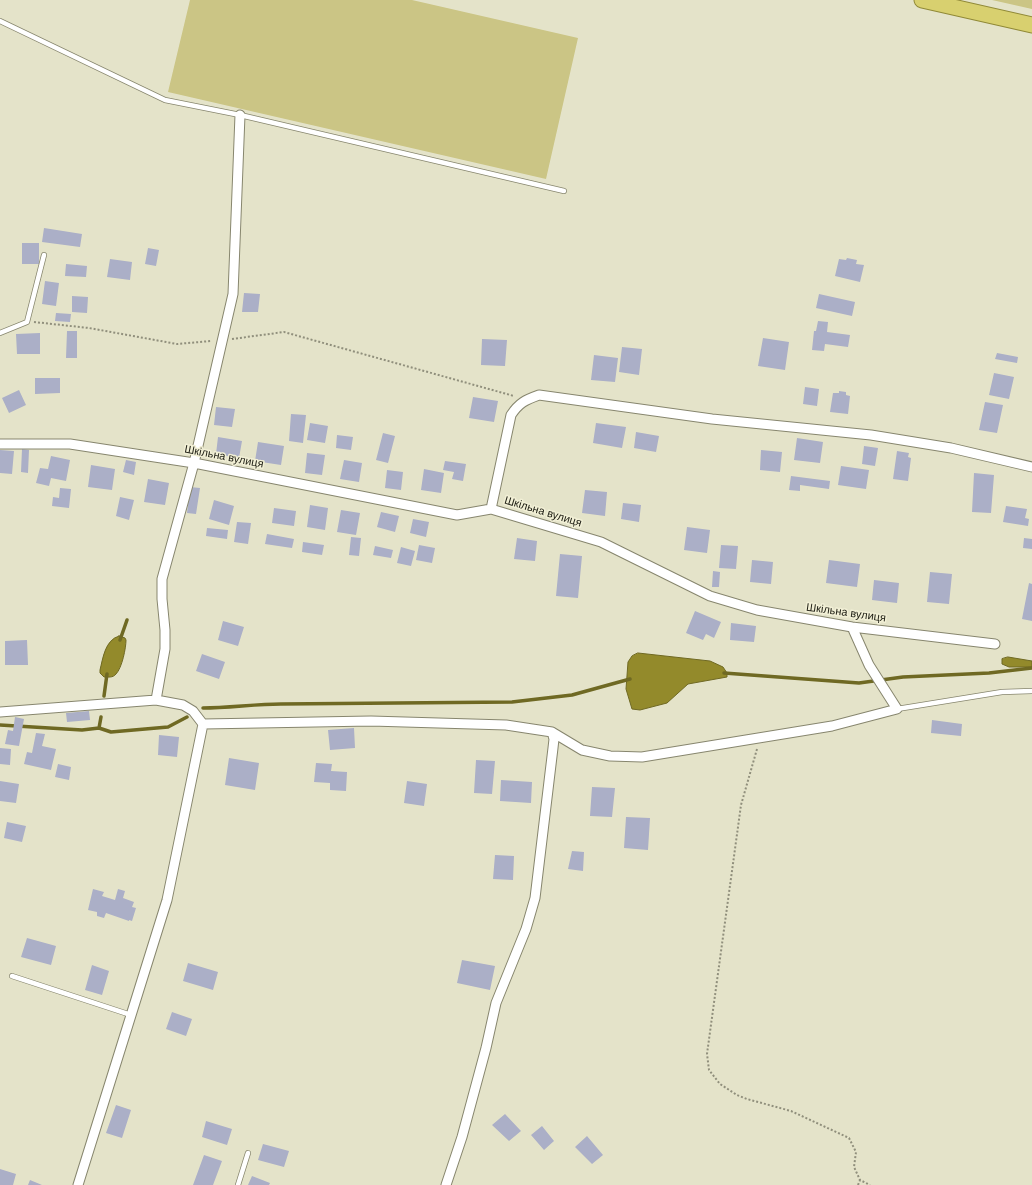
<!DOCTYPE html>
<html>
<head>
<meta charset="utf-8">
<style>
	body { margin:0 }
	canvas { display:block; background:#e4e3c9 }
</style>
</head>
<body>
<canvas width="1032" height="1185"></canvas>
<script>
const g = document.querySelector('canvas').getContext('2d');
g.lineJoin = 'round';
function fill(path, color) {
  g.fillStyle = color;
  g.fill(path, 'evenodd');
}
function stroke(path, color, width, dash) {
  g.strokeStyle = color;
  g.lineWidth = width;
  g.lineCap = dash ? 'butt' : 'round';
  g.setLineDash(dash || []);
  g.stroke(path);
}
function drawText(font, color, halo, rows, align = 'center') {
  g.font = font + ' Arial,sans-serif';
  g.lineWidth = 3;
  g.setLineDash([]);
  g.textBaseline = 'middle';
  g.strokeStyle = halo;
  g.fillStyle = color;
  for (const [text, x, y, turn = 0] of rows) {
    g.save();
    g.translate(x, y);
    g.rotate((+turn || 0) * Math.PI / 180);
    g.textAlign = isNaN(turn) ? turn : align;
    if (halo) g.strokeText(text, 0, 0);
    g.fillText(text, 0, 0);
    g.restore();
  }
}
fill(new Path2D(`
	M190,0H412L578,38L546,179L168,92Z
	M992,0H1032V9Z`), '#cbc585');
const water = new Path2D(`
	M119,636L125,638L126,640C126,648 122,668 116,674C113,678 108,677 104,677L100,673V670C103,658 105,640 119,636Z
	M638,653L710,661L723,667L727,673V677L688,684L667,703L640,710L632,709L626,689L628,662L632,656Z
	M1008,657L1032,661V667H1009L1002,664V659Z`);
fill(water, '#938a2b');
stroke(water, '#6f6923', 1);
stroke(new Path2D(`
	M120,640L127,620
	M724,673L859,683L903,677L989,673L1032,668
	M104,696L107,674
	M203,708C229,708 255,704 281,704L512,702L572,695L630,679
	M0,725L82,730L99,728L111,732L168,727L187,717
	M99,728L101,717`), '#6f6923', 3.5);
fill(new Path2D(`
	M44,228L82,234L80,247L42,242Z
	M22,243H39V264H22Z
	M148,248L159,250L156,266L145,264Z
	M847,258L857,260L856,264L864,265L860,282L835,276L839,259L846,260Z
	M110,259L132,262L130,280L107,277Z
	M66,264L87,266L86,277L65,276Z
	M45,281L59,283L56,306L42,304Z
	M244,293L260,294L258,312H242Z
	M819,294L855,302L852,316L816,308Z
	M72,296L88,297L87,313L72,312Z
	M56,313L71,314L70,322L55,321Z
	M818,321L828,322L827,332L850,335L848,347L825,344L824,351L812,350L814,331H816Z
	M67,331H77V358H66Z
	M40,333V354H17L16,334Z
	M763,338L789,342L785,370L758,366Z
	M482,339L507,340L505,366L481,365Z
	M622,347L642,349L639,375L619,372Z
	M997,353L1018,357L1017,363L995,359Z
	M594,355L618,358L615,382L591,380Z
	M994,373L1014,377L1009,399L989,395Z
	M35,378H60V393L35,394Z
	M805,387L819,389L817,406L803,404Z
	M19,390L26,405L9,413L2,398Z
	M839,391L846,392V395L850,396L848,414L830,412L833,393H839Z
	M473,397L498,401L494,422L469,418Z
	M985,402L1003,405L997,433L979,430Z
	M216,407L235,409L232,427L214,425Z
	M291,414L306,415L303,443L289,441Z
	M310,423L328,426L325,443L307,440Z
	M596,423L626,427L622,448L593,443Z
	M636,432L659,436L656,452L634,448Z
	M383,433L395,436L388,463L376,460Z
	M337,435L353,437L351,450L336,448Z
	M218,437L242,441L239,458L216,454Z
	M797,438L823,442L820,463L794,460Z
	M258,442L284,446L281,465L255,461Z
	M864,446L878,448L875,466L862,464Z
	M22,449L29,450L28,473L21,472Z
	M0,450L14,451L12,474L0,473Z
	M761,450L782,452L780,472L760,470Z
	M897,451L909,453L908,457L911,458L908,481L893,479Z
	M307,453L325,455L322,475L305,473Z
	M51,456L70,460L66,481L51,478L49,486L36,483L40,468L48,469Z
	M126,460L136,462L134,475L123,472Z
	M344,460L362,463L359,482L340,479Z
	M445,461L466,464L463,481L452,479L454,472L443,470Z
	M91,465L115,469L112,490L88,487Z
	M841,466L869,470L866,489L838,485Z
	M424,469L444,473L441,493L421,490Z
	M387,470L403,472L401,490L385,488Z
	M974,473L994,475L991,513L972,512Z
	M791,476L830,481L829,489L800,485V491L789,490Z
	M148,479L169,483L165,505L144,502Z
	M190,487L200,488L196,514L187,513Z
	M60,488L71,489L69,508L52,506L53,497L59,498Z
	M585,490L607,492L605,516L582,513Z
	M120,497L134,500L129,520L116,516Z
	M214,500L234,506L229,525L209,519Z
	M623,503L641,505L639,522L621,519Z
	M310,505L328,508L325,530L307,527Z
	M1006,506L1027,509L1025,518L1029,519L1028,526L1003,522Z
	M274,508L296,511L294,526L272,523Z
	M341,510L360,513L356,535L337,532Z
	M381,512L399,516L395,532L377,527Z
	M413,519L429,522L426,537L410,533Z
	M237,522L251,523L248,544L234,542Z
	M687,527L710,530L707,553L684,550Z
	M207,528L228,530L227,539L206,536Z
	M267,534L294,539L292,548L265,544Z
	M351,537L361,538L359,556L349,555Z
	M517,538L537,541L535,561L514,559Z
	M1024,538L1032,539V549L1023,548Z
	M303,542L324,545L322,555L302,552Z
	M419,545L435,548L432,563L416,560Z
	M721,545L738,546L736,569L719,568Z
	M375,546L393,550L391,558L373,555Z
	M401,547L415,551L411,566L397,563Z
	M560,554L582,556L578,598L556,596Z
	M752,560L773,562L771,584L750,582Z
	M829,560L860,564L857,587L826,583Z
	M713,571L720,572L719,587H712Z
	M930,572L952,574L949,604L927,602Z
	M874,580L899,583L897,603L872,600Z
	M1029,583L1032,584V621L1022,619Z
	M695,611L721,622L714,638L706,634L703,640L686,633Z
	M223,621L244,627L238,646L218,640Z
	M731,623L756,626L754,642L730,640Z
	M27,640L28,665H5V641Z
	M202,654L225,662L219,679L196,671Z
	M89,711L90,720L67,722L66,713Z
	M15,717L24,719L19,746L5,744L8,730L13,731Z
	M932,720L962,724L961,736L931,733Z
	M354,728L355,748L330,750L328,730Z
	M36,733L45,734L42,746L56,749L51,770L24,764L27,752L32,753Z
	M159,735L179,737L177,757L158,755Z
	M0,748L11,749L10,765L0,764Z
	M229,758L259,763L255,790L225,785Z
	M476,760L495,761L492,794L474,793Z
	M316,763L332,764L331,771L347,772L346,791L330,790V783L314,782Z
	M58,764L71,767L69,780L55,777Z
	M501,780L532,782L531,803L500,801Z
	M0,781L19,784L16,803L0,801Z
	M407,781L427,784L424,806L404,803Z
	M592,787L615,788L612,817L590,816Z
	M626,817L650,818L648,850L624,848Z
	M7,822L26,826L22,842L4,838Z
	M572,851L584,852L583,871L568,869Z
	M495,855L514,856L513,880L493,879Z
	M93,889L104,892L102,896L115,900L118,889L125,891L123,898L134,902L132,907L136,908L132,921L129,920V921L106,913L104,918L97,916V912L88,910Z
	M27,938L56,946L51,965L21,957Z
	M462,960L495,966L490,990L457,983Z
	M188,963L218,972L213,990L183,981Z
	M92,965L109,971L102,995L85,990Z
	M172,1012L192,1019L186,1036L166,1029Z
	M116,1105L131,1110L122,1138L106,1133Z
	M505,1114L521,1131L509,1141L492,1125Z
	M206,1121L232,1129L227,1145L202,1137Z
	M542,1126L554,1141L544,1150L531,1135Z
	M587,1136L603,1155L592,1164L575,1147Z
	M263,1144L289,1151L284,1167L258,1160Z
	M204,1155L222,1161L213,1185H193Z
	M0,1169L16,1174L13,1185H0Z
	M252,1176L270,1183L269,1185H248Z
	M30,1180L42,1185H28Z`), '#abafc7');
const service = new Path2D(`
	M0,21L165,100L240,115L564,191
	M0,333L27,322L44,255
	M897,709L1002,692L1032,691
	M12,976L131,1015
	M238,1185L248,1153`);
const minor = new Path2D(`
	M0,444H70L194,463L457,515L491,509L601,542L710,596L757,610L852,627L995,644
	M491,509L511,415C519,403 525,400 539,395L712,419L871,435L951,448L1032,467
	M156,700L165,649V630L162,599V579L194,463L233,294L240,115
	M0,712L156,700L183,705L193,711L203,724L371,721L506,725L552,732L582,750L610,756L642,757L832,726L897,709L869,665L852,627
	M78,1185L167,900L203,724
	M446,1185L462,1137L486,1048L496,1003L526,929L535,898L553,748L554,739L552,732`);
const trunk = new Path2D(`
	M922,0L1032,25`);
stroke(service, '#87866e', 6);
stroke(minor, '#87866e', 11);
stroke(trunk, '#908937', 17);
stroke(new Path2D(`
	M34,322L89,328L177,344L211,341
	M232,339L284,332L514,396
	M757,749L741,805L707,1054L709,1070L720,1084L737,1095L747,1099L791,1111L849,1138L856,1152L854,1167L860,1180L870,1185
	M858,1185L860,1180`), '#908f7c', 2, [2, 2]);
stroke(service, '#fff', 4.5);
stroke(minor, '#fff', 9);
stroke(trunk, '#d8d06f', 15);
drawText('11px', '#1b1b11', '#f2f0d6', [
	["Шкільна вулиця",224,457,11],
	["Шкільна вулиця",543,512,17],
	["Шкільна вулиця",846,613,8]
]);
</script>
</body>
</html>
